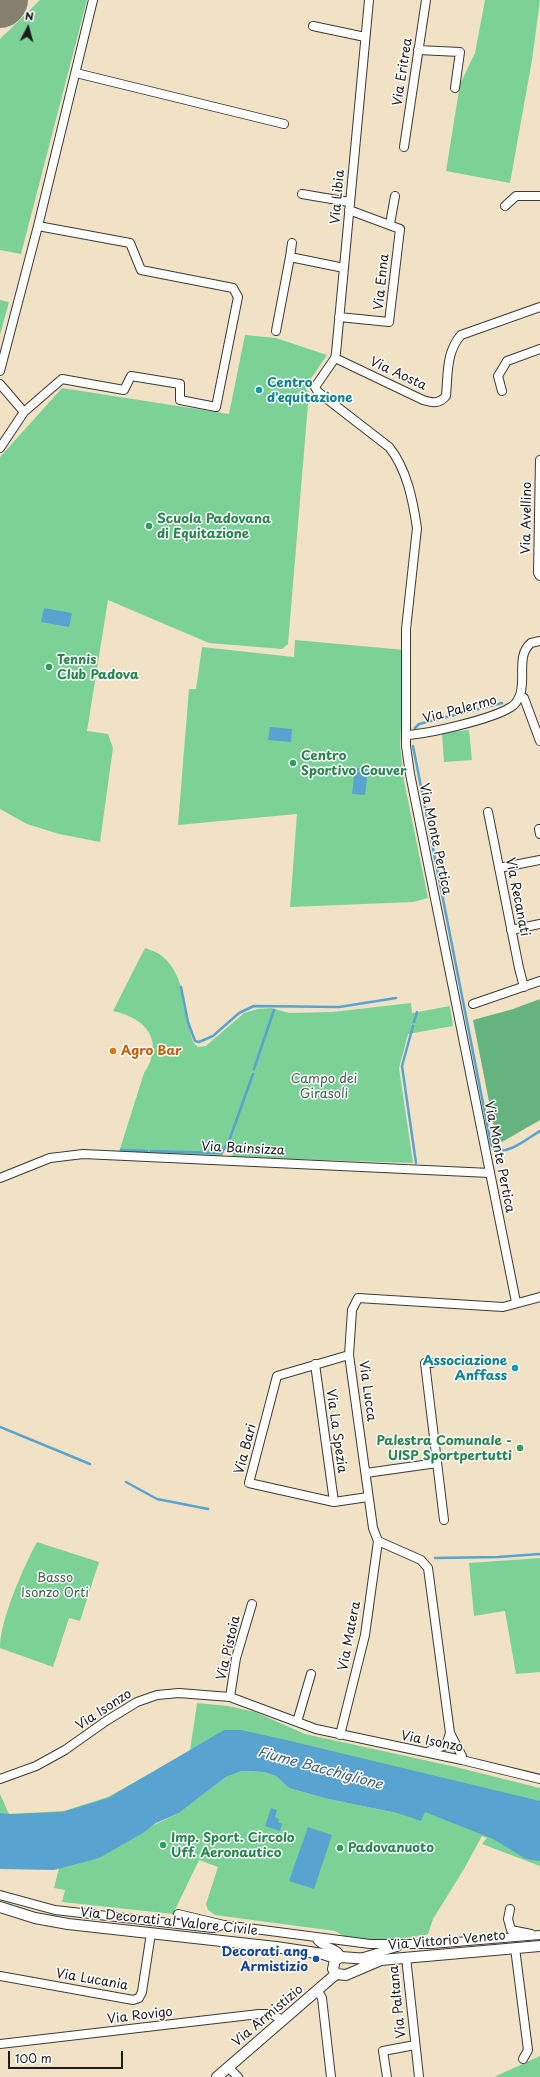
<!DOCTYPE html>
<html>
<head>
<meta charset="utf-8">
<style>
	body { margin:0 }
	#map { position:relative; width:540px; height:2077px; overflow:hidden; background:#f2e2c5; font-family:"Playpen Sans",sans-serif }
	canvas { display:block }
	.north { position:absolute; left:8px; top:8px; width:40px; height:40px; -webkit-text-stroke:3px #fff; paint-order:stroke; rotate:6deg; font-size:11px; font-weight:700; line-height:16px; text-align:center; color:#1c1c1c }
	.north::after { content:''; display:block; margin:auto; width:14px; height:18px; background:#1c1c1c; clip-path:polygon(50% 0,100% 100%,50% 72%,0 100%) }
	.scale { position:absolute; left:8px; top:2051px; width:115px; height:18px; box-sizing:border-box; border:2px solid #1c1c1c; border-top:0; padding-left:5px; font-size:12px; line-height:14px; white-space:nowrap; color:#1c1c1c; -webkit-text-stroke:3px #fff; paint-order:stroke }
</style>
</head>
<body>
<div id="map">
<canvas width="540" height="2077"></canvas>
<div class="north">N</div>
<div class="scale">100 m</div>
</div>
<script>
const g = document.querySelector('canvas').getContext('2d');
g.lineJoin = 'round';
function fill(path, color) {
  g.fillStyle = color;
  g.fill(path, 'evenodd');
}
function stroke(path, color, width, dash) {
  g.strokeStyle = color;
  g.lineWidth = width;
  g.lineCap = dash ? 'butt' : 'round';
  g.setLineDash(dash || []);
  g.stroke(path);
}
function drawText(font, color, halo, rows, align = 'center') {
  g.font = font + ' "Playpen Sans",sans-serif';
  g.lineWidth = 3;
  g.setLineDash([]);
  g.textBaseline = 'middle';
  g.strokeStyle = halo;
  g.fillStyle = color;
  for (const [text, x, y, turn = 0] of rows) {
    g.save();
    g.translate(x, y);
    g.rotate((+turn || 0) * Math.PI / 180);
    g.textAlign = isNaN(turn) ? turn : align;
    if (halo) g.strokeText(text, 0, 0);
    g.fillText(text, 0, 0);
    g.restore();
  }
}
fill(new Path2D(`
	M40,0H87L21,254L0,250V39Z
	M485,0H540L532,60L510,183L446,171L460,84L475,53Z
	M0,300L9,302L0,335Z
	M245,335L276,338L327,355L306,386V389L309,392L288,644L282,649L209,643L108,600L87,731L108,734L113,748L100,842L59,834L27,824L0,809V457L62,388L229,414Z
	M295,640L405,650L400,745L404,781L428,898L413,902L290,907L297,814L178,825L189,689H196L202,647L294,657Z
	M469,730L472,760L444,762L442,733Z
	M145,948C150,950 157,952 162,956C186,975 185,1015 193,1042L198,1047L206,1046L244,1013L258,1009L271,1008L289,1013L332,1012L411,1003L412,1013L450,1006L453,1026L408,1034L399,1068L413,1163L232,1157L235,1146L228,1144L222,1156L119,1152L144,1073C165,1042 147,1018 113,1011Z
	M37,1542L99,1562L80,1621L69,1618L53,1667L0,1648C0,1620 23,1568 37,1542Z
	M540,1558V1672L516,1674L505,1611L474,1616L469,1563Z
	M197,1703L228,1706L255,1712L305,1734L456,1767L540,1788V1866L482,1844L487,1838L482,1836L464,1869L433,1919L428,1934L422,1936L382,1940L349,1939L335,1931L215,1915L208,1910L206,1904L218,1867L199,1860L173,1914L62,1902L65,1890L54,1888L59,1868L99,1857L156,1824L179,1813L226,1777L242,1771L264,1772L276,1776L289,1788L328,1799L397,1813L422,1821L257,1768L244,1767L0,1865V1794L9,1814L64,1811L108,1797L190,1751Z
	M540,2056V2077H494Z`), '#7cd296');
fill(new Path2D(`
	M540,999V1120L502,1142L496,1137L473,1020L513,1009Z`), '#65b47f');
fill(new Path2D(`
	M44,608L72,613L69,627L41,622Z
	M270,727L292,729L291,742L268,740Z
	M355,768L368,769L365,795L352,794Z
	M224,1730H241L282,1739L540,1801V1861L526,1859L493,1839L425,1812L421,1821L397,1813L328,1799L289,1788L276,1776L264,1772L242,1771L226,1777L179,1813L156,1823L143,1833L99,1858L54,1870L0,1869V1813L11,1814L62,1812L108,1798Z
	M271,1808L277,1810L275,1817L279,1819L278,1822L282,1824L280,1831L265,1826Z
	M308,1827L332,1835L314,1889L289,1881Z`), '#58a3d0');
stroke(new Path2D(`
	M415,728L419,724L502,703
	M413,746L491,1144L494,1149C507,1156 528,1138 540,1131
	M181,987L188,1022L195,1041L199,1042L213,1036L239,1013L254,1006L339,1007L396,998
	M414,1022L417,1012
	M413,1026L402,1066L416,1163
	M254,1069L274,1010
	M230,1138L253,1074
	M121,1150L147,1151
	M151,1151L221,1153L229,1141
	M0,1427L90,1464
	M126,1482L157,1499L208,1509
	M435,1558L498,1557L540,1554`), '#58a3d0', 2.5);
stroke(new Path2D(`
	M0,2L2,0`), '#877f70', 52);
const minor = new Path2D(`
	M369,0L336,353L335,358L315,387L318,392L389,447C407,469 413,501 417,528L406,629V746L410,774L516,1302
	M313,26L365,37
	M418,50L460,52L455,88
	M76,73L284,124
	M404,147L426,0
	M302,194L349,202
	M505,206L516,196H540
	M390,224L395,196
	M290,257L292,243
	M339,317L389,322L400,229L349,210
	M276,331L290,257L344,268
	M335,358L423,400C433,403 439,404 446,396C448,374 446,352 461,335L540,307
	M0,371L38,226L93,0
	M0,384L24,412L0,448
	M502,391L498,376L507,361L540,349
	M24,412L62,379L124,390L131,376L180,384V400L216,407L238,297L233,288L141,270L130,243L38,226
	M540,460L538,573L540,576
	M520,696L524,698L540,741
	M406,735C428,734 493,719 511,707C515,705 518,700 520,695C526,679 516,655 531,643L540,641
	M488,812L519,968L524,987
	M539,829L540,834
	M499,868L540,860
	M511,930L540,924
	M473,1004L540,981
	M0,1178L50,1158L83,1154L490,1173
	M349,1355L277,1376L249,1483L334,1502L368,1497
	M432,1363H425L444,1520
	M315,1364L334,1502
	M366,1473L437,1463
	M230,1697L236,1658L252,1604
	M297,1722L311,1674
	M340,1735L365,1635L378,1541
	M427,1752L446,1745L450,1733
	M462,1760V1756L450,1733L428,1568L421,1560L378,1541L373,1528L349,1355L352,1310L358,1298L503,1307L540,1297
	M0,1779L36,1766L65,1750L106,1721L137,1702L157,1695L179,1693L230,1697L316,1729L462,1760L540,1779
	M0,1895L55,1910L213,1928L220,1926
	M510,1909L508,1919L511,1930L531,1934
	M178,1914L224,1925L370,1944H432L540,1935
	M316,1938C321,1948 337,1946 341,1957
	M515,1948L528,2050L523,2059
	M406,1957L419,2077
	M360,1958L397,1947
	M0,1976L133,2000L139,1998L142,1992L151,1933
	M318,1991L322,1998L331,2077
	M0,2044L259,2014H272L282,2020
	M228,2067L238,2077
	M387,2077L383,2051L415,2045`);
const tertiary = new Path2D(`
	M0,1907L35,1918L68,1924L276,1947L323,1954L332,1957L335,1960
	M381,1960L346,1975L336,1974L333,1969L335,1960L341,1957L381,1960L540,1946
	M217,2077L336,1974`);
stroke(minor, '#3c3a35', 10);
stroke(tertiary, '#3c3a35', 12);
stroke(minor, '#fff', 8);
stroke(tertiary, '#fff', 10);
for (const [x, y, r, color] of [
	[259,390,4,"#0f9aa8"],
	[149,526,4,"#2e9e5b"],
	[49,667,4,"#2e9e5b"],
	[293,763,4,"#2e9e5b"],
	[113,1051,4,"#e8710a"],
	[515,1368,4,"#0f9aa8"],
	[520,1448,4,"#2e9e5b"],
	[163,1845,4,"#2e9e5b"],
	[340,1848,4,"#2e9e5b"],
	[316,1959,4,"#1a4fb4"]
]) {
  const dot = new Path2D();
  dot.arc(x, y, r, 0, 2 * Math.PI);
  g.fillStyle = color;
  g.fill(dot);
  stroke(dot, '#fff', 1.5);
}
drawText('13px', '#1c1c1c', '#fff', [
	["Via Eritrea",403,72,-81],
	["Via Libia",338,197,-85],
	["Via Enna",382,282,-84],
	["Via Aosta",398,374,25],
	["Via Avellino",527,518,-89],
	["Via Palermo",460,710,-15],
	["Via Monte Pertica",435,839,78],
	["Via Recanati",517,897,79],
	["Via Bainsizza",243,1149,3],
	["Via Monte Pertica",499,1157,79],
	["Via Lucca",367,1391,82],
	["Via La Spezia",336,1431,82],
	["Via Bari",246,1449,-75],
	["Via Matera",350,1636,-79],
	["Via Pistoia",229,1648,-77],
	["Via Isonzo",104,1710,-33],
	["Via Isonzo",432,1742,11],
	["Via Decorati al Valore Civile",169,1922,6],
	["Via Vittorio Veneto",447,1941,-5],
	["Via Lucania",92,1980,10],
	["Via Paltana",398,2002,-96],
	["Via Rovigo",140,2016,-7],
	["Via Armistizio",268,2016,-40]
]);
drawText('bold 13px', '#0d838f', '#fff', [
	["Centro",267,383],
	["d'equitazione",267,398],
	["Associazione",507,1361,"right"],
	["Anffass",507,1376,"right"]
], 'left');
drawText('bold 13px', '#27864d', '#fff', [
	["Scuola Padovana",157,519],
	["di Equitazione",157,534],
	["Tennis",57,660],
	["Club Padova",57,675],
	["Centro",301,756],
	["Sportivo Couver",301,771],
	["Palestra Comunale -",512,1441,"right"],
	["UISP Sportpertutti",512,1456,"right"],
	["Imp. Sport. Circolo",171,1838],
	["Uff. Aeronautico",171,1853],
	["Padovanuoto",348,1848]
], 'left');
drawText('bold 13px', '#c56008', '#fff', [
	["Agro Bar",121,1051]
], 'left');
drawText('13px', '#42654d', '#fff', [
	["Campo dei",324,1079],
	["Girasoli",324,1094],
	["Basso",55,1578],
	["Isonzo Orti",55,1593]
]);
drawText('bold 13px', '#164399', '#fff', [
	["Decorati ang",308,1952],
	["Armistizio",308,1967]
], 'right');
drawText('italic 14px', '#3a6076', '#fff', [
	["Fiume Bacchiglione",320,1769,15]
]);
</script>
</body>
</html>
